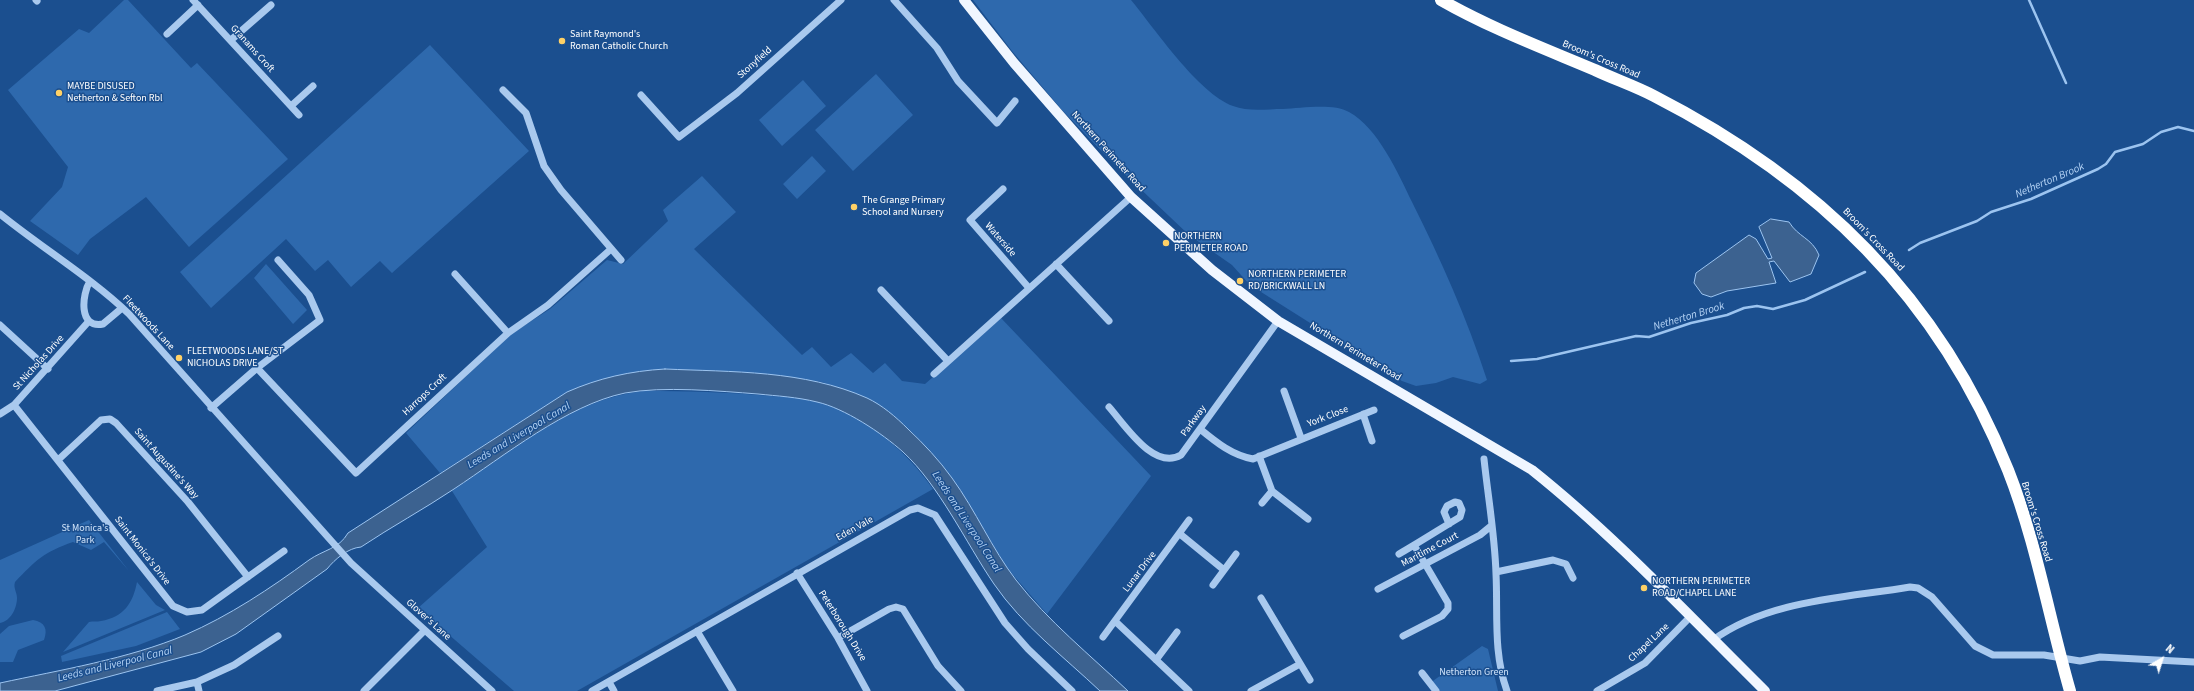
<!DOCTYPE html>
<html>
<head>
<meta charset="utf-8">
<style>
	body { margin:0 }
	#map { position:relative; width:2194px; height:691px; overflow:hidden; background:#1b4f8f; font-family:"Source Sans 3",sans-serif }
	canvas { display:block }
	.north { position:absolute; left:2142px; top:639px; width:40px; height:40px; -webkit-text-stroke:3px #1b4f8f; paint-order:stroke; rotate:39deg; font-size:11px; font-weight:700; line-height:16px; text-align:center; color:#fff }
	.north::after { content:''; display:block; margin:auto; width:14px; height:18px; background:#fff; clip-path:polygon(50% 0,100% 100%,50% 72%,0 100%) }
</style>
</head>
<body>
<div id="map">
<canvas width="2194" height="691"></canvas>
<div class="north">N</div>
</div>
<script>
const g = document.querySelector('canvas').getContext('2d');
g.lineJoin = 'round';
function fill(path, color) {
  g.fillStyle = color;
  g.fill(path, 'evenodd');
}
function stroke(path, color, width, dash) {
  g.strokeStyle = color;
  g.lineWidth = width;
  g.lineCap = dash ? 'butt' : 'round';
  g.setLineDash(dash || []);
  g.stroke(path);
}
function drawText(font, color, halo, rows, align = 'center') {
  g.font = font + ' "Source Sans 3",sans-serif';
  g.lineWidth = 3;
  g.setLineDash([]);
  g.textBaseline = 'middle';
  g.strokeStyle = halo;
  g.fillStyle = color;
  for (const [text, x, y, turn = 0] of rows) {
    g.save();
    g.translate(x, y);
    g.rotate((+turn || 0) * Math.PI / 180);
    g.textAlign = isNaN(turn) ? turn : align;
    if (halo) g.strokeText(text, 0, 0);
    g.fillText(text, 0, 0);
    g.restore();
  }
}
fill(new Path2D(`
	M124,0H128L191,68L197,63L288,159L189,247L146,197L90,239L78,255L30,221L62,187L68,167L8,90L79,29L89,33Z
	M973,0H1131C1155,29 1198,93 1233,106C1248,112 1267,109 1283,109C1301,108 1334,103 1349,112C1378,128 1398,173 1412,202C1441,260 1467,318 1487,380L1480,384L1453,377L1436,383L1416,386L1402,381L1250,285L1232,265L1189,235L1112,162L1062,110L1012,51Z
	M430,45L529,151L392,273L380,261L351,287L328,260L315,271L286,239L211,308L180,272Z
	M876,74L913,115L853,171L815,130Z
	M803,80L826,106L782,146L759,120Z
	M812,156L826,171L797,199L783,184Z
	M702,176L736,212L694,249L802,355L812,347L831,367L851,353L873,373L885,363L902,381L925,384L1001,318L1151,476L1047,614L1007,568L953,479L939,461L913,433L897,419L868,399L822,382L757,374L665,369L567,392L440,473L406,433L511,334L550,309L607,260L623,264L668,221L663,210Z
	M266,264L307,310L293,324L254,278Z
	M643,391C686,391 728,392 771,396C786,397 804,398 819,402C864,415 907,451 933,489L577,691H514L418,608L487,547L452,491C510,451 571,399 643,391Z
	M89,520L129,571L104,542L91,550L73,542C44,552 36,560 15,582C13,588 17,592 17,598C17,608 11,621 0,623V560Z
	M137,582L156,605L165,610L63,652L89,622C93,621 97,622 101,621C124,617 133,603 137,582Z
	M167,612L180,629L136,646L62,662L61,656Z
	M33,620C45,622 48,629 44,640L18,650L13,662H0V634L9,626Z
	M1482,646L1488,649L1498,691H1440L1430,683Z`), '#2e69ad');
const water = new Path2D(`
	M1771,219L1789,222C1798,237 1812,238 1819,255L1811,274L1790,282L1774,261L1769,262L1776,283L1727,291L1711,297L1702,294L1694,283L1696,273L1749,235L1756,239L1768,259L1772,258L1759,227Z
	M665,369C732,372 804,370 867,398C882,405 896,417 908,429C924,444 939,460 952,478C976,511 992,549 1016,580C1048,621 1090,655 1128,691H1100C1064,657 1022,625 994,584C966,543 939,485 903,452C882,433 844,408 817,402C797,397 777,396 758,394C719,391 663,386 625,393C567,405 504,456 454,489C424,509 391,527 361,547C348,548 335,559 327,569L236,634L201,652L55,691H0V683C60,670 128,659 185,635C229,616 271,588 309,560C323,550 339,549 348,533L567,392C599,378 630,371 665,369Z`);
fill(water, '#3c6290');
stroke(water, '#9cc4f0', 1);
stroke(new Path2D(`
	M2029,0L2066,83
	M1909,250L1920,243L1977,221L1991,212L2031,199L2098,169L2106,164L2115,152L2143,144L2161,132L2178,127L2194,131
	M1511,361L1537,359L1636,336L1649,337L1691,323L1727,315L1744,308L1757,306L1773,309L1805,300L1865,272`), '#9cc4f0', 2.5);
stroke(new Path2D(`
	M36,0L37,1
	M193,0L299,115
	M894,0L937,48L958,81L997,123L1015,101
	M167,34L198,5
	M231,40L271,5
	M503,90L526,113L544,166L561,190L621,260
	M641,95L679,137L737,93L841,0
	M291,106L313,86
	M1003,189L970,220L1029,288
	M0,214C42,248 90,277 129,314L351,563L492,691
	M1056,264L1109,321
	M455,274L508,333
	M90,281C82,294 78,329 103,324L122,308
	M881,290L948,361
	M0,325L48,369
	M257,368L356,473L508,333L548,305L611,249
	M934,374L1131,197
	M1284,391L1301,438
	M14,405L173,606L187,612L202,610L284,551
	M1109,407C1125,425 1154,471 1181,455L1278,321
	M211,408L257,368L320,320L309,295L278,260
	M0,414L14,405L89,321
	M1363,414L1372,441
	M1200,429C1217,443 1232,455 1253,459L1374,410
	M1259,456L1272,491L1308,519
	M1484,459C1488,497 1495,536 1496,574C1498,613 1493,653 1507,691
	M58,460L101,420L110,419L116,423L188,502L248,577
	M1262,503L1272,491
	M1180,534L1224,570
	M1399,554C1420,542 1440,529 1460,517L1462,510L1459,503L1455,502L1447,506L1444,512L1449,524
	M1496,572L1553,560L1566,564L1573,578
	M797,573L838,638L867,691
	M1213,585L1236,554
	M1378,589L1480,535L1491,526
	M1261,598L1310,680
	M1115,621L1189,691
	M697,631L733,691
	M1403,636L1442,616L1448,609V603L1414,545
	M1103,637L1189,520
	M838,638L889,609L896,607L903,609L938,666L961,691
	M1713,640C1768,600 1845,598 1910,587L1918,588L1932,597L1975,646L1993,655H2044L2080,661L2100,657L2194,662
	M1156,660L1177,632
	M1422,673L1436,691
	M197,682L199,691
	M609,682L614,691
	M157,691L197,682L234,665L278,636
	M364,691L424,631
	M592,691L910,510L918,508L935,515L1005,623L1028,649L1072,691
	M1251,691L1300,664
	M1597,691L1645,663L1690,617`), '#a9c9ee', 7);
stroke(new Path2D(`
	M964,0L1014,63L1131,197L1212,270L1278,321L1532,470C1616,537 1689,616 1765,691`), '#f0f6ff', 10);
stroke(new Path2D(`
	M1441,0C1490,28 1543,48 1595,70C1614,79 1635,86 1654,96C1818,180 1939,297 2008,470C2036,541 2049,618 2070,691`), '#fff', 12);
for (const [x, y, r, color] of [
	[562,41,4,"#ffd166"],
	[59,93,4,"#ffd166"],
	[854,207,4,"#ffd166"],
	[1166,243,4,"#ffd166"],
	[1240,281,4,"#ffd166"],
	[179,358,4,"#ffd166"],
	[1644,588,4,"#ffd166"]
]) {
  const dot = new Path2D();
  dot.arc(x, y, r, 0, 2 * Math.PI);
  g.fillStyle = color;
  g.fill(dot);
  stroke(dot, '#1b4f8f', 1.5);
}
drawText('10px', '#fff', '#1b4f8f', [
	["Saint Raymond's",570,35],
	["Roman Catholic Church",570,47],
	["MAYBE DISUSED",67,87],
	["Netherton & Sefton Rbl",67,99],
	["The Grange Primary",862,201],
	["School and Nursery",862,213],
	["NORTHERN",1174,237],
	["PERIMETER ROAD",1174,249],
	["NORTHERN PERIMETER",1248,275],
	["RD/BRICKWALL LN",1248,287],
	["FLEETWOODS LANE/ST",187,352],
	["NICHOLAS DRIVE",187,364],
	["NORTHERN PERIMETER",1652,582],
	["ROAD/CHAPEL LANE",1652,594]
], 'left');
drawText('10px', '#fff', '#1b4f8f', [
	["Granams Croft",252,49,48],
	["Broom's Cross Road",1601,60,23],
	["Stonyfield",755,63,-42],
	["Northern Perimeter Road",1108,152,48],
	["Waterside",1000,240,49],
	["Broom's Cross Road",1873,240,46],
	["Fleetwoods Lane",148,323,47],
	["Northern Perimeter Road",1355,352,31],
	["St Nicholas Drive",39,363,-48],
	["Harrops Croft",425,395,-43],
	["York Close",1328,417,-21],
	["Parkway",1194,421,-54],
	["Saint Augustine's Way",166,464,48],
	["Broom's Cross Road",2036,522,73],
	["Eden Vale",855,529,-29],
	["Maritime Court",1430,550,-28],
	["Saint Monica's Drive",142,551,52],
	["Lunar Drive",1140,572,-53],
	["Glover's Lane",428,620,42],
	["Peterborough Drive",842,626,58],
	["Chapel Lane",1649,643,-43]
]);
drawText('10px', '#cfe3fa', '#1b4f8f', [
	["St Monica's",85,529],
	["Park",85,541],
	["Netherton Green",1474,673]
]);
drawText('italic 11px', '#b5d3f5', '#1b4f8f', [
	["Netherton Brook",2050,181,-23],
	["Netherton Brook",1689,317,-17],
	["Leeds and Liverpool Canal",519,436,-31],
	["Leeds and Liverpool Canal",966,522,57],
	["Leeds and Liverpool Canal",115,665,-14]
]);
</script>
</body>
</html>
